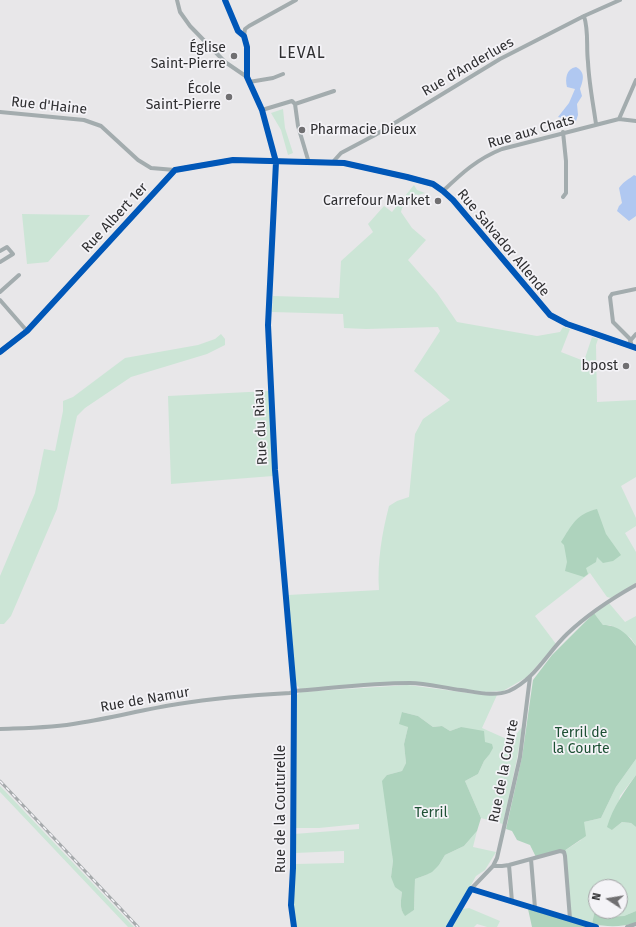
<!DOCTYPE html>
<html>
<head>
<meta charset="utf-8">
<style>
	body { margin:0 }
	#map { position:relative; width:636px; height:927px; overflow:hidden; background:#e8e7e9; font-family:"Fira Sans",sans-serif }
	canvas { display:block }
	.north { position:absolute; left:588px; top:879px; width:40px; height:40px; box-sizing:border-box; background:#f4f3f7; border:1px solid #a5a5a8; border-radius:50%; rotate:282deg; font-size:11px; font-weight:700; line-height:16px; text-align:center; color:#2f2f31 }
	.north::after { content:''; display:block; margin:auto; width:14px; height:18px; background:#706f71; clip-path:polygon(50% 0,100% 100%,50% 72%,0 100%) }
</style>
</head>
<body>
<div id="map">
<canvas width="636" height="927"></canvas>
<div class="north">N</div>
</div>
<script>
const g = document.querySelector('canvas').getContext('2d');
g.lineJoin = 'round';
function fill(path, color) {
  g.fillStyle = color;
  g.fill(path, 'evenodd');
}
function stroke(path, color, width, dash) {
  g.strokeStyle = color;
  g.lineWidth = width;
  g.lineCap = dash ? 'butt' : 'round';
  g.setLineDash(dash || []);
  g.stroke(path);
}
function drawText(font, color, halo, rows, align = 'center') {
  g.font = font + ' "Fira Sans",sans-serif';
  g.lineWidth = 3.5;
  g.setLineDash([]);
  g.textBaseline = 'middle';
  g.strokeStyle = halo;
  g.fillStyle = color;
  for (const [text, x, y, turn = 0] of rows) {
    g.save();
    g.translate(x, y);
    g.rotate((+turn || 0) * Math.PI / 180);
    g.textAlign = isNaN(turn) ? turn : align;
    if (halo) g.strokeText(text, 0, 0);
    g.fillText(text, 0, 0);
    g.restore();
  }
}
fill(new Path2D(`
	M283,109L285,128L293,153L288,155L281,130L271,113Z
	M414,185L417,190L425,193L418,195L416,194L402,208L401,212L412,228L426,240L408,260L437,293L457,322L537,336L560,332L563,327L570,329L561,352L584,361L592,337L598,339L596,345L597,402L636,400V477L621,486L636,518V526L625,533L636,552V583L611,598L607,597L590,573L535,616L556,644L527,677L503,691L484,692L411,682L300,689L296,684L288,595L379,590C377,562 382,533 389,506L397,501L409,497L415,434L423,419L450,400L414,371L440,331L438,327L366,329L344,328L343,314L272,312L273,296L339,298L341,261L373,232L368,224L384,206L392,212Z
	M22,214L90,215L48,262L27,264Z
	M221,334L225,339V345L207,354L131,377L85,408L77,416L57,509L11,616L4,624H0V576L35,493L44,449L55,451L63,411V401L73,397L125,358L198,345L215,339Z
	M269,391L273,476L171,484L168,396Z
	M609,603L625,622L636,616V646L631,638L610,625H603L594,613Z
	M408,685L476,694L497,695L482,728L511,741L522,727L517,759L503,824L481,818L465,781L478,774L484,761L489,755L485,742L461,727L450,731L442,726L433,727L418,716L402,712L408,727L404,744L406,763L402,771L387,775L393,861L391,877L402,892C401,901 399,908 405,915L414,910L415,879L426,875L439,865L445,855L464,846L477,831L473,847L496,852L485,870L476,876L448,927H295L293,913L294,864L344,863V851L294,853V834L359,829V824L319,828H294L295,697L300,692Z
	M636,759V775L620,796L612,830L622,822L631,823L636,827V911L624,916L603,917V911H620V887H596V904L592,924L571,918L564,851L581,840L584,822L601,818L616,787Z
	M0,786L5,791L134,927H128L0,792Z
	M469,908L500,921L497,927H487L477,924L474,927H452L463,909Z`), '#cce5d6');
fill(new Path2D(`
	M597,509L606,534L621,555L613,561L603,563L597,557L596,562L586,568L588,574L584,577L565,571L567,562L564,545L561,542C572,525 576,514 597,509Z
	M594,613L603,625C619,625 628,635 636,646V759L616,787L601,818L584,822L586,836L564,851L536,857L530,845L517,840L512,831L506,829L522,757L533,680L552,655Z
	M402,712L418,716L433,727L442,726L450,731L461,727L484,731L485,742L492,744L493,748L489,755L484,761L478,774L465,781L481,818L477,831L464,846L445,855L439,865L432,872L426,875L415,879L414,910L405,916C399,908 401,901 402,892L395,887L391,877L393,861L382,781L387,775L402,771L406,763L404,744L408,727L399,724Z
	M636,775V827L631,823L622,822L612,830L607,827C613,807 624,792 636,775Z
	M596,904V911H603V917L624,916L636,911V923C622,927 607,927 592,924Z
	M528,909L591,927H532Z`), '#aed3bd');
fill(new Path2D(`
	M576,67C586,72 583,81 580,89L582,96L577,104L578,115L576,121L558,117L569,103L575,89L567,87C565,79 566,69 576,67Z
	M634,175L636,176V216L629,221L617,211L619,206L622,203L619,188C623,182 629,179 634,175Z`), '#b0c8f1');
stroke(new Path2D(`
	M177,0L180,12L190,26L225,62L247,77
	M584,16C589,32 586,46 588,62C589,83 593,103 596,124
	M249,82L273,78L283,74
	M295,104L334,91
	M262,110L292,101L295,104L298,126L309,163
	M0,112L84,120L101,126L138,160L151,168L175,170
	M619,119L636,80
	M563,132L566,161V193L563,197
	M332,163L341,153L375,135L500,59L584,16L620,0
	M443,191C462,173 477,159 502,149L619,119L636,121
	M0,251L7,247L13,254L0,262
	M0,292L19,275
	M0,300L27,331
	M630,341L636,334
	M632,347L630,339L613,322L610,297L612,294L636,289
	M0,729C27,728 53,728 79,723C112,718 145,709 178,704C215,698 253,695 290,693L294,691C332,688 371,683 410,683C426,683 444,688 461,690C476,692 494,697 509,691C535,679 547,653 567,634C588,614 611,599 636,585
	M531,859L535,908
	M509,865L512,902
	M493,866H502L509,865L560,851L564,852L565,856L570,919
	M471,889L596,927
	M294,927L291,905L293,868L294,691L275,470L268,325L276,162L262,110L247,77V47L244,36L245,29L249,26L296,0
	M449,927L471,889L493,866L497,858L520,757L530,677
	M627,927L636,924`), '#a3acae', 4);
stroke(new Path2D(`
	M0,352L27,331L175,170L233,160L344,163L407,177L433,184L443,191L453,200L550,315L567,324L636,348`), '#a3acae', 5);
const rail = new Path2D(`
	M0,781L138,927`);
stroke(rail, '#a7abad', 3);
stroke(rail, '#f4f3f7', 1.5, [4.5]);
stroke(new Path2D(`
	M225,0L238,31L244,36L247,47V77L262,110L276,162L268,325L275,470L294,691L293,868L291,905L294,927
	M0,352L27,331L175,170L233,160L344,163L407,177L433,184L443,191L453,200L550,315L567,324L636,348
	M449,927L471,889L596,927`), '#0057b8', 6);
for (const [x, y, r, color] of [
	[234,56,4,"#706f71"],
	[229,97,4,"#706f71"],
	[302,130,4,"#706f71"],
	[438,201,4,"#706f71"],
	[626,366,4,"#706f71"]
]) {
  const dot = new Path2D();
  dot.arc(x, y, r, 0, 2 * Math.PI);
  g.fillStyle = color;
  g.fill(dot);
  stroke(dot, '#f4f3f7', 1.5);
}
drawText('14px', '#2f2f31', '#f4f3f7', [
	["Église",226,48],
	["Saint-Pierre",226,64],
	["École",221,89],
	["Saint-Pierre",221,105],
	["Pharmacie Dieux",310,130,"left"],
	["Carrefour Market",430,201],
	["bpost",618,366]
], 'right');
drawText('14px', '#2f2f31', '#f4f3f7', [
	["Rue d'Anderlues",468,67,-30],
	["Rue d'Haine",49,106,6],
	["Rue aux Chats",531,132,-16],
	["Rue Albert 1er",115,218,-47],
	["Rue Salvador Allende",503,243,50],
	["Rue du Riau",261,427,-93],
	["Rue de Namur",145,700,-10],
	["Rue de la Courte",504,771,-79],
	["Rue de la Couturelle",281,809,-90]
]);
drawText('14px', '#1d5034', '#f4f3f7', [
	["Terril de",581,733],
	["la Courte",581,749],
	["Terril",431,813]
]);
g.letterSpacing = '1px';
drawText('16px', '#2f2f31', '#f4f3f7', [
	["LEVAL",302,54]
]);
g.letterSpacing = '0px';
</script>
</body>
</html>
